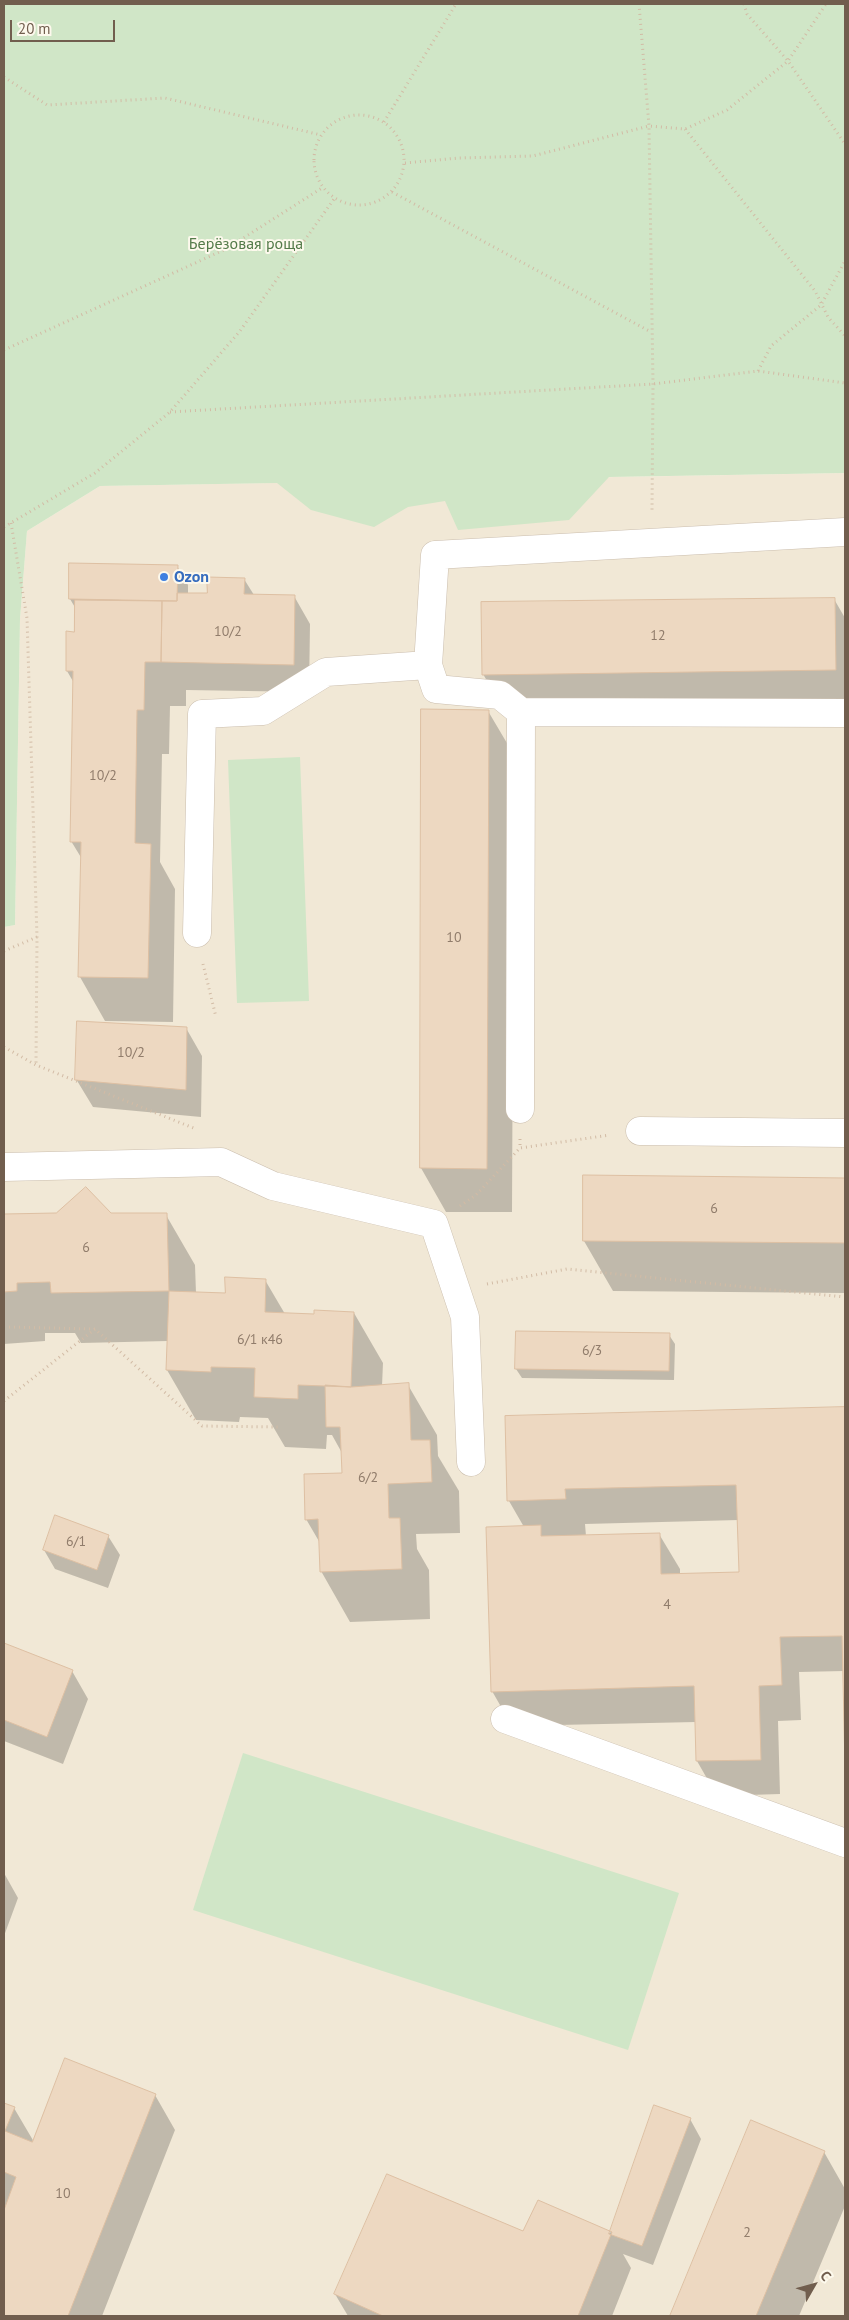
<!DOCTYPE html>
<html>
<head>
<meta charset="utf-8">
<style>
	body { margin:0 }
	#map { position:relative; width:849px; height:2320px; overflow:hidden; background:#faf5e7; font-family:"PT Sans",sans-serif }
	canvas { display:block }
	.frame { position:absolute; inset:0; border:5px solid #715e4e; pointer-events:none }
	.north { position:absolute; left:789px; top:2260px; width:50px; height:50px; -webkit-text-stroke:4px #fdf9ed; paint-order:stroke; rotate:52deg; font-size:14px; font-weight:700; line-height:20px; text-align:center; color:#715e4e }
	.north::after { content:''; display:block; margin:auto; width:18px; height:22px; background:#715e4e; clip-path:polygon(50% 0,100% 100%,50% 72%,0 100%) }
	.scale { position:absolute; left:10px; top:20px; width:105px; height:22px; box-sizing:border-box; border:2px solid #715e4e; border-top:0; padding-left:6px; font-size:15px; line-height:18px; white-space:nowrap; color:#715e4e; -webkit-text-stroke:4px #fdf9ed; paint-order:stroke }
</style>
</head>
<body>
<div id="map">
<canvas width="849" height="2320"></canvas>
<div class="frame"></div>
<div class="north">С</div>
<div class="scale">20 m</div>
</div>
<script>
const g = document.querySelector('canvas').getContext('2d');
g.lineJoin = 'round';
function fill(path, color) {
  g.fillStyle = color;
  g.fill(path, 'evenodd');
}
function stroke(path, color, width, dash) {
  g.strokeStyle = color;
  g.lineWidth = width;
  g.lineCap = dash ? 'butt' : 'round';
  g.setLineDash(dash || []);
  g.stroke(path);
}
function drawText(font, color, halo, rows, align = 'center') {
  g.font = font + ' "PT Sans",sans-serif';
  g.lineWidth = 4;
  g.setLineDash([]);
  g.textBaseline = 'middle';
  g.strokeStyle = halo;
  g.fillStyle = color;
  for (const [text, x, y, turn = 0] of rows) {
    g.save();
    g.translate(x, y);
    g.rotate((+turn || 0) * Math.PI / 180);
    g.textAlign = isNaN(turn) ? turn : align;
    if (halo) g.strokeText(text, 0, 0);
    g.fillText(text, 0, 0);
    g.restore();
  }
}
fill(new Path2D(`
	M845,473V2316H4V927L15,925L20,619L27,531L100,486Z`), '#f1e8d6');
fill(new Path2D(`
	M4,4H845V473L609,477L569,520L458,530L445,501L408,507L374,527L311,510L277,483L100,486L27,531L20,619L15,925L4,927Z
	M300,757L309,1001L237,1003L228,760Z
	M243,1753L679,1893L628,2050L193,1910Z`), '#d0e6c7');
fill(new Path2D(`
	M70,564L177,566L188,585V594H209L244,579L254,595L294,596L310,624L309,692L186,690V706H170L169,754H162L160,862L175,889L173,1022L105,1021L80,977L82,859L71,841L74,683L67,671L75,633L76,609L70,599Z
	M834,599L845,618V714L509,719L483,674Z
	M488,711L514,755L512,1212H446L421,1168Z
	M186,1028L202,1056L201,1117L93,1107L76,1079Z
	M584,1177L845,1179V1293L613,1291L584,1241Z
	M4,1215H166L195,1265L196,1293L226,1294L265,1280L285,1314L315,1315L354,1313L383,1363L382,1386L408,1385L437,1435L438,1456L459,1491L460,1533L416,1534L417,1549L429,1570L430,1619L350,1622L321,1571L320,1543L306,1519L343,1474L342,1453L332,1435H327L326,1449L285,1447L268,1418L240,1417L239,1422L196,1420L167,1370L168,1341L81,1343L75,1333H45V1341L4,1344Z
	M669,1335L675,1344L674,1380L522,1378L516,1369Z
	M845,1408V1722L844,1671L799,1672L801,1720L778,1721L780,1794L717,1796L697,1761L696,1722L512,1726L492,1691L524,1527L509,1501L506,1417ZM739,1520L740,1573L680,1575V1569L659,1534L586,1536L585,1524Z
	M108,1536L120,1555L108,1588L55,1569L44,1550Z
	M4,1644L72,1671L88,1699L63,1764L4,1741Z
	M4,1873L18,1898L4,1936Z
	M155,2095L175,2130L102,2316H4V2104L14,2108L34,2142Z
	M690,2119L701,2139L653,2265L623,2254L631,2268L612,2316H348L335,2294L523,2233H610Z
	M752,2122L824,2152L845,2189V2206L799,2316H671Z`), '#0003');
const building = new Path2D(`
	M69,563L178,565L177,601L69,599Z
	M207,577L245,578L244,594L295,595L294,665L161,662L162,601H177V593H207Z
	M835,598L836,670L482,675L481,602Z
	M75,600L162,601L161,662H145L144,710H137L135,843L151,844L148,978L78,977L81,842H70L73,671H66V631L74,632Z
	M421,709L489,710L487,1169L420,1168Z
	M77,1021L187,1027L186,1090L75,1080Z
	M583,1175L845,1178V1243L583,1241Z
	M86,1187L111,1213H167L169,1291L51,1293L50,1282L17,1283V1291L4,1292V1214L56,1213Z
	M225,1277L266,1279L265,1312L314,1314V1310L354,1312L351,1387L298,1385V1399L254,1397L255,1368L211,1367V1372L166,1370L169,1291L225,1293Z
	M516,1331L670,1333L669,1371L515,1369Z
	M409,1383L411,1440H430L432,1482L388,1484L389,1518H400L402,1569L320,1572L318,1519L305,1520L304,1474L342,1473L340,1427H326L325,1385L351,1387Z
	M845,1407V1767L842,1636L780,1637L782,1685L759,1686L761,1760L696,1761L694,1686L491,1692L486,1527L541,1525V1536L660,1533L661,1574L739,1572L736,1485L565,1489L566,1499L507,1501L505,1416Z
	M55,1515L109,1535L97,1570L43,1550Z
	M4,1643L73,1670L47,1737L4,1720Z
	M65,2058L156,2094L68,2316H4V2210L16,2177L4,2172V2103L15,2107L5,2131L32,2142Z
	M654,2105L691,2118L642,2246L609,2234Z
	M751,2120L825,2151L756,2316H670Z
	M387,2174L523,2231L538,2200L612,2232L578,2316H383L334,2294Z`);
fill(building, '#edd8c1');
stroke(building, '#dec0a3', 1);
const minor = new Path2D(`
	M428,665L435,555L845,532
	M197,933L202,714L263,711L326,672L428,665L436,689L500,695L521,712
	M520,1109L521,712L845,713
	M640,1131L845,1133
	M4,1167L221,1162L273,1186L434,1224L465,1317L471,1462
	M505,1719L845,1843`);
stroke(minor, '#cbbeae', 29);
stroke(new Path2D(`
	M639,4L649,126L653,384L652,510
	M744,4L747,14L788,61L845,144
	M4,77L47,105L165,98L321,135
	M314 160a45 45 0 1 1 90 0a45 45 0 1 1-90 0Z
	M384,122L456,4
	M685,129L815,291L828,317L845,336
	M405,163L459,158L533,156L649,126L685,129L727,110L788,61L826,4
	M392,192L651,332
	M4,350L226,249L322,188
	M758,371L771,346L821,305L845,261
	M170,412L653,384L758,371L845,383
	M11,523L27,618L37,937L36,1065
	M4,527L95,473L170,412L240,331L334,199
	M4,951L37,937
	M203,964L216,1017
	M4,1047L36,1065L196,1129
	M520,1139V1148L610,1135
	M460,1206L476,1195L520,1148
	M487,1284L567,1269L845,1297
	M4,1327L95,1329L202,1426L279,1427
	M4,1401L95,1329`), '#d2bba5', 3, [1, 4]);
stroke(minor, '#fff', 28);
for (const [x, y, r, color] of [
	[164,577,5,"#3f7fe0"]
]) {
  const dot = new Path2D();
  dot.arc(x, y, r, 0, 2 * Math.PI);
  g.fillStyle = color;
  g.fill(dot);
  stroke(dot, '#fdf9ed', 2);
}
drawText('14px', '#907c6b', null, [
	["10/2",228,632],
	["12",658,636],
	["10/2",103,776],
	["10",454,938],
	["10/2",131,1053],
	["6",714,1209],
	["6",86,1248],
	["6/1 к46",260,1340],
	["6/3",592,1351],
	["6/2",368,1478],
	["6/1",76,1542],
	["4",667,1605],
	["10",63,2194],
	["2",747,2233]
]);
drawText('16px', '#547b4a', '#fdf9ed', [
	["Берёзовая роща",246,244]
]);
drawText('bold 16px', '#366cbe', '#fdf9ed', [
	["Ozon",174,577]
], 'left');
</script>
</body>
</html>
